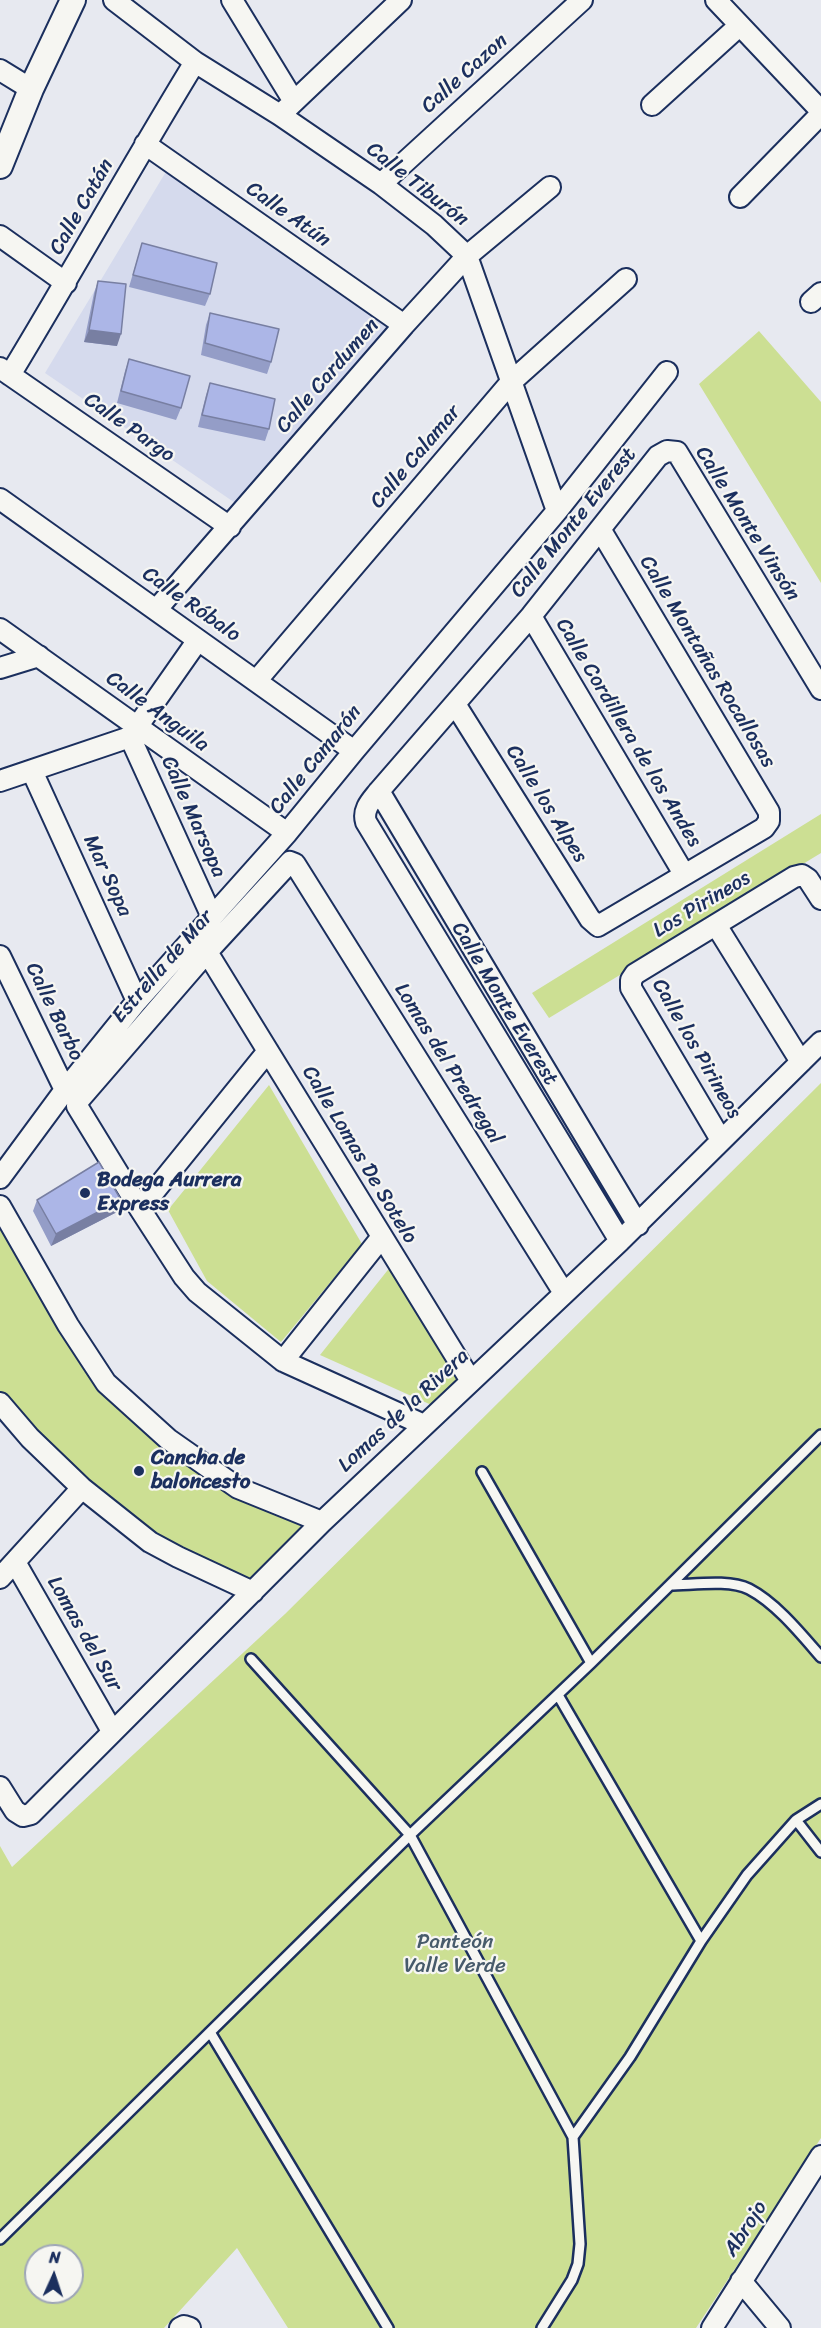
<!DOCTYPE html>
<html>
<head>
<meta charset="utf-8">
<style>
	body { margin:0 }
	#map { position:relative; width:821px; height:2328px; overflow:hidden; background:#e7e9f0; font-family:Sriracha,sans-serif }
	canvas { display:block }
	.north { position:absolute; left:24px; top:2244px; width:60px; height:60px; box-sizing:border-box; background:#f6f6f2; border:2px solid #9ea6b7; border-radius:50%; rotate:3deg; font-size:16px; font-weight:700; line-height:24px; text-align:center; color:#1b2f5e }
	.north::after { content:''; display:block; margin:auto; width:21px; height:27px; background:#1b2f5e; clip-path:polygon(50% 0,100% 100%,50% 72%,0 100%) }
</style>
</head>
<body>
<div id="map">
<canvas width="821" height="2328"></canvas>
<div class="north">N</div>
</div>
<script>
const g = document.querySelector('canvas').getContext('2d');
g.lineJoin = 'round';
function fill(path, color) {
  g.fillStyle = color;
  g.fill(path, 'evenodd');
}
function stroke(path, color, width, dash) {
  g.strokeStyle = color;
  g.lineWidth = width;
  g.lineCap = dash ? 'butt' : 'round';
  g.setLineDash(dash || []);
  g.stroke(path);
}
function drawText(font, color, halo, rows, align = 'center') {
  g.font = font + ' Sriracha,sans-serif';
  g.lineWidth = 4.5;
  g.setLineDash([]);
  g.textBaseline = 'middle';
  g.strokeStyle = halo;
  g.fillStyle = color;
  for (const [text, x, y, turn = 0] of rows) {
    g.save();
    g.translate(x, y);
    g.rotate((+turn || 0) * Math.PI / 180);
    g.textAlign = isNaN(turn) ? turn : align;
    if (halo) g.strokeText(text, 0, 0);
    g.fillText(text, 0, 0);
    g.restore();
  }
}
fill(new Path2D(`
	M170,165L399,323L244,509L45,373Z`), '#d5daed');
fill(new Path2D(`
	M759,331L821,402V583L699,384Z
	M821,814V853L549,1018L532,993Z
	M821,1083V2138L696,2328H288L237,2248L164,2328H0V1846L12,1867L285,1614ZM36,2256H72V2292H36Z
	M269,1085L362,1244L281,1342L207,1281L168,1210Z
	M0,1206L68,1325L168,1439L322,1522L253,1592L150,1542L0,1403Z
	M391,1266L464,1377L436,1407L320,1355Z`), '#ccdf93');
const service = new Path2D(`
	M482,1472L591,1663
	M670,1585L821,1435
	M251,1659L410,1835L573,2137L580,2244L578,2264L572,2280L542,2328
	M558,1695L701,1941
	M796,1820L821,1804
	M210,2032L388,2328
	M573,2137L630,2057L701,1941L747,1875L796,1820L821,1852
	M0,2239L410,1835L591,1663L670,1585C692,1585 729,1579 749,1589C776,1603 801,1634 821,1657`);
const minor = new Path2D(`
	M114,0L195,62L280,115L381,184L434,225L467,256L557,511
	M232,0L293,100
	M716,0L821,111
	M0,70L31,89
	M652,105L739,26
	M280,115L401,0
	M145,144L404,325
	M381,184L582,0
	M740,197L821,114
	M0,236L66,283
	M811,302L821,293
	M0,368L230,527
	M10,375C73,271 132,165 195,62
	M0,499L354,751
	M156,610L404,325L467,256L550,187
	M531,616L684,874
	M0,629L287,833
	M0,668L39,656
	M257,680L511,382L626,279
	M455,704L590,919L598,926L764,828L769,821V812L600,529
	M130,737L212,917
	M32,771L137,1001
	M0,781L130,737L198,640
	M379,791L638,1225
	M716,925L801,1062
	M207,952L471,1381
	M0,956L65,1090
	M721,1140L631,988V980L635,974L794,877L802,875L808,879L821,899
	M0,1178L65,1090L137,1001L287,833L354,751L557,511L667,372
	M0,1206L68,1325L106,1383L168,1439L238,1488L322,1522
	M140,1209L268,1051
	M620,1241L366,822C362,809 372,800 379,791L531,616L658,456L667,451L677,452L821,689
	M283,1361L381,1238
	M0,1403L30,1438L82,1488L150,1542L178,1557L253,1592
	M424,1425L283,1361L197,1292L184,1277L140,1209L77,1106L79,1100L207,952L290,862L295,864L564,1293
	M15,1562L112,1731
	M0,1578L82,1488
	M0,1787L15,1811L23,1816L31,1814L322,1522L620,1241L821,1042
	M741,2281L780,2328
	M180,2328L184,2326L190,2328
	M712,2328L821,2156`);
const tertiary = new Path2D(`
	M0,166L31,89L73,0`);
stroke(service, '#1b2f5e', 14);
stroke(minor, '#1b2f5e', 24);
stroke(tertiary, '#1b2f5e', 28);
stroke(service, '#f6f6f2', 9);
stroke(minor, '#f6f6f2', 20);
stroke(tertiary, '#f6f6f2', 24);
fill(new Path2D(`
	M142,243L210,294L205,306L129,287Z
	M98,281L117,346L84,342L94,293Z
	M210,313L271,362L267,374L201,355L206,325Z
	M129,359L181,408L176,420L117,403L125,371Z
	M210,383L269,429L265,441L198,427L206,395Z
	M37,1200H121L117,1212L51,1246L33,1211Z`), '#949dc7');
fill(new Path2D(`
	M89,330L121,334L117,346L84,342Z
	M121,1200L117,1212L51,1246L56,1234Z`), '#787fa2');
const building = new Path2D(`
	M142,243L217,263L210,294L133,275Z
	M98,281L126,284L121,334L89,330Z
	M210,313L279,329L271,362L205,343Z
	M129,359L190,376L181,408L121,391Z
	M210,383L275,399L269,429L202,415Z
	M99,1162L121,1200L56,1234L37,1200Z`);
fill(building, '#acb6e7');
stroke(building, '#787fa2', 1.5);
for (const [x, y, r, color] of [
	[85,1193,6,"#1b2f5e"],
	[139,1471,6,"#1b2f5e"]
]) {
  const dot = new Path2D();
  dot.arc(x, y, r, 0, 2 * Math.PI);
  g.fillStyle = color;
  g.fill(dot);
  stroke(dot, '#f6f6f2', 2);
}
drawText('21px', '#1b2f5e', '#f6f6f2', [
	["Calle Cazon",465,74,-42],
	["Calle Tiburón",417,185,38],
	["Calle Catán",82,207,-60],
	["Calle Atún",288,215,35],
	["Calle Cardumen",328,376,-49],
	["Calle Pargo",129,428,35],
	["Calle Calamar",416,457,-50],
	["Calle Monte Everest",574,523,-51],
	["Calle Monte Vinsón",747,524,58],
	["Calle Róbalo",191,605,35],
	["Calle Montañas Rocallosas",707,662,59],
	["Calle Anguila",157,712,36],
	["Calle Cordillera de los Andes",628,733,59],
	["Calle Camarón",316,760,-51],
	["Calle los Alpes",546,804,58],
	["Calle Marsopa",193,817,66],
	["Mar Sopa",107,876,65],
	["Los Pirineos",702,905,-31],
	["Estrella de Mar",163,967,-49],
	["Calle Monte Everest",504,1004,59],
	["Calle Barbo",54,1012,64],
	["Calle los Pirineos",696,1049,60],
	["Lomas del Predregal",448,1064,58],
	["Calle Lomas De Sotelo",359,1155,59],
	["Lomas de la Rivera",404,1411,-43],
	["Lomas del Sur",84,1634,60],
	["Abrojo",746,2229,-57]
]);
drawText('bold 21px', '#1b2f5e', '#f6f6f2', [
	["Bodega Aurrera",97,1181],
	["Express",97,1205],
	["Cancha de",151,1459],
	["baloncesto",151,1483]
], 'left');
drawText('21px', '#475b6b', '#f6f6f2', [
	["Panteón",455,1943],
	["Valle Verde",455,1967]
]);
</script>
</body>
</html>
